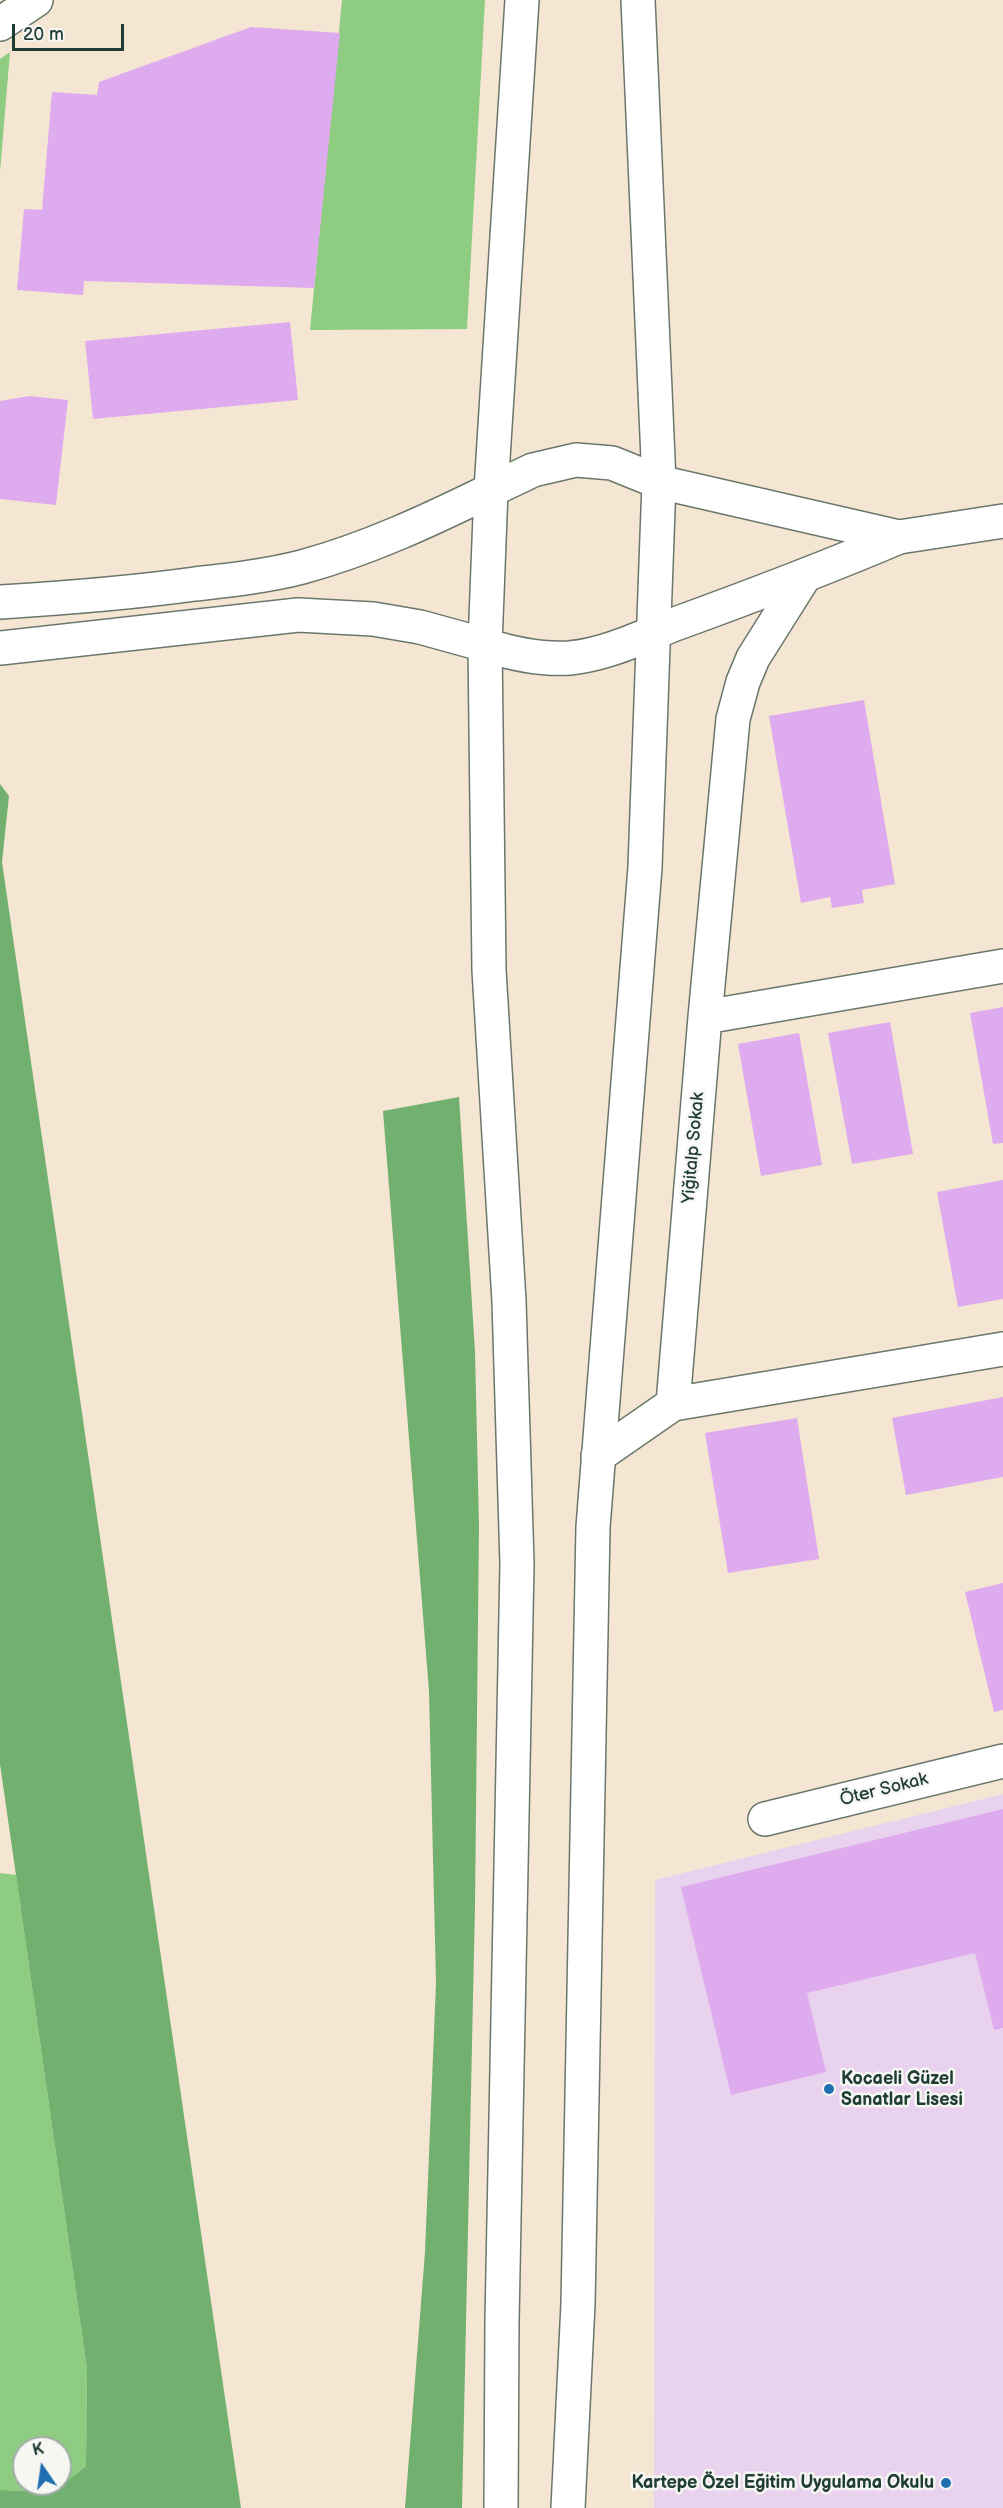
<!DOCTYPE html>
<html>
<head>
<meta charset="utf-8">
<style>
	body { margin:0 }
	#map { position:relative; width:1003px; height:2508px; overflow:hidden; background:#f4e6d2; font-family:"Balsamiq Sans",sans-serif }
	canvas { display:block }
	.north { position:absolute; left:12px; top:2436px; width:60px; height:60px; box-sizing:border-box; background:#f6f6f2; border:2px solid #a0aca6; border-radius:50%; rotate:347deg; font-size:16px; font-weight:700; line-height:24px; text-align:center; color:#1f3d34 }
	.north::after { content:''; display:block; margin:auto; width:21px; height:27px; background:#1f6fb2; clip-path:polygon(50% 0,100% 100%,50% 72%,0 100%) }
	.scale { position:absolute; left:12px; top:24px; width:112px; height:27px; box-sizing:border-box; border:3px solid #1f3d34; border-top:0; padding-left:8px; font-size:18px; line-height:21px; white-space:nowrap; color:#1f3d34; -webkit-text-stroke:4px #f6f6f2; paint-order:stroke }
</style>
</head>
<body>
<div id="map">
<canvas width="1003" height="2508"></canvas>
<div class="north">K</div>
<div class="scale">20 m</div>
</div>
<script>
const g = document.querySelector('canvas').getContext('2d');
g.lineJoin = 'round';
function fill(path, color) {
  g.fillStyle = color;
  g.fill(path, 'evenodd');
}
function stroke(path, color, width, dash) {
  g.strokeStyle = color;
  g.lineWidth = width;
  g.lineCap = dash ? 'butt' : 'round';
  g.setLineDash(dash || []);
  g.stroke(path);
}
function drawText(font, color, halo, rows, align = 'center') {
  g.font = font + ' "Balsamiq Sans",sans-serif';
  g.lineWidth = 5;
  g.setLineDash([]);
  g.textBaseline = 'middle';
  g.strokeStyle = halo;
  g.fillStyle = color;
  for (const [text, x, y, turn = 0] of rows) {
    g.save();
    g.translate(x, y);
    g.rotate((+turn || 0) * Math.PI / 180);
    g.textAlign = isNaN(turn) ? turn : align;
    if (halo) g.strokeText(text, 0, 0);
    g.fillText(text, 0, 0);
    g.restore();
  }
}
fill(new Path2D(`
	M1003,1794V2508H654L655,1880Z`), '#e9d2ed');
fill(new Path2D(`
	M342,0H485L467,329L310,330Z
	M10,52L0,172V59Z
	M0,1873L16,1875L87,2369L86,2466L53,2492L0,2490ZM24,2448H60V2484H24Z`), '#8ecc82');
fill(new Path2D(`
	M0,784L9,796L2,862L241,2508H0V2490L53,2492L86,2466L87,2369L0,1764Z
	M459,1097L475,1352L479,1526L475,1905L462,2508H405L425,2252L436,1983L429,1691L383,1111Z`), '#72b070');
fill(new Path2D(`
	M251,27L340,33L314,288L84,281L83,295L17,290L24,209L42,210L52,92L97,95L99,82Z
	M290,322L298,400L93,419L85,341Z
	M29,396L68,400L56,505L0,499V401Z
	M864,700L895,884L862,890L864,903L832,908L830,897L801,903L769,716Z
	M1003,1007V1143L993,1144L970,1013Z
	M890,1022L913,1154L852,1164L828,1033Z
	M799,1033L822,1165L761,1176L738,1044Z
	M1003,1180V1299L958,1307L937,1192Z
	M1003,1397V1477L906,1495L892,1418Z
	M797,1418L819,1559L728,1573L705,1433Z
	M1003,1583V1710L994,1712L965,1592Z
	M1003,1809V2028L994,2030L975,1953L807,1993L826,2072L731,2095L681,1887Z`), '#deabee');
const minor = new Path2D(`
	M0,24L36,0
	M899,537L1003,521
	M804,577L753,658L743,682L733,719L705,1017L673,1404L1003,1349
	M0,602C65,598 130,593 195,584C231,580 267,576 302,567C368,549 430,520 491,490
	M0,648L298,615L373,619L420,627L485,645
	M705,1017L1003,966
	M598,1456L673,1404
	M765,1819L1003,1761`);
const major = new Path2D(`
	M491,490L533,470L576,460L612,463L659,482L899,537
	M485,645C513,654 541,660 570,658C609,654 643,636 678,623C752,596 826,568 899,537
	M501,2508L502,2320L517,1564L509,1301L489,970L485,645L491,490L522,0
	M568,2508L578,2304L593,1527L645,867L659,482L638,0`);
stroke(minor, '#6a786b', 36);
stroke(major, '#6a786b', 36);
stroke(minor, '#fff', 33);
stroke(major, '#fff', 33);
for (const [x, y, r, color] of [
	[829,2089,6,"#1f6fb2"],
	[946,2483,6,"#1f6fb2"]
]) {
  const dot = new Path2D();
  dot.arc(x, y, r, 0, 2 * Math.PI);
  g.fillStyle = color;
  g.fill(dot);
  stroke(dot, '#f6f6f2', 2);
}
drawText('18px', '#1f3d34', '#f6f6f2', [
	["Yiğitalp Sokak",694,1148,-85],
	["Öter Sokak",884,1790,-14]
]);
drawText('bold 18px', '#1f3d34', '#f6f6f2', [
	["Kocaeli Güzel",841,2079],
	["Sanatlar Lisesi",841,2100],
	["Kartepe Özel Eğitim Uygulama Okulu",934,2483,"right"]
], 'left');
</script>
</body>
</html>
